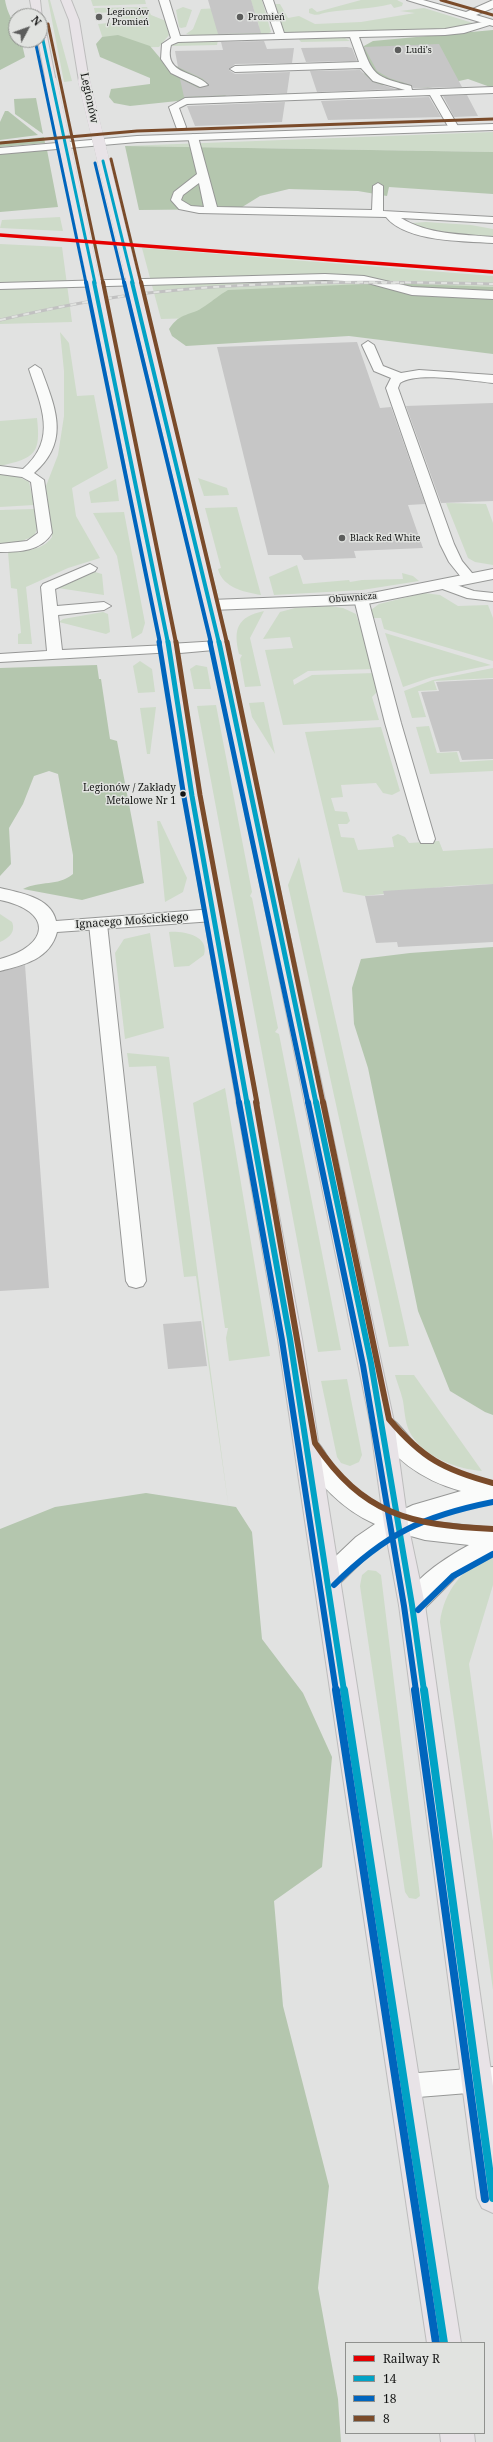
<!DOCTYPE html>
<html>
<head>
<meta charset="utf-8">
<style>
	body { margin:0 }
	#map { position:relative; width:493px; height:2442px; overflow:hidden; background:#e1e2e1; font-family:"Noto Serif",serif }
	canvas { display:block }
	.legend { position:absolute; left:345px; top:2342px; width:140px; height:92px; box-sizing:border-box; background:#e1e3e0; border:1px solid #8f918e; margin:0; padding:5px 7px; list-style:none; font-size:12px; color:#141514 }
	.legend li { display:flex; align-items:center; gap:8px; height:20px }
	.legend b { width:20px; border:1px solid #8f918e }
	.north { position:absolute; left:8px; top:8px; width:40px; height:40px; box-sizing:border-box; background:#e1e3e0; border:1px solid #8f918e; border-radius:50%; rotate:49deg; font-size:11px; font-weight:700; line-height:16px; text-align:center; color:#141514 }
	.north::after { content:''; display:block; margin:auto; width:14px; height:18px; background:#5c5d5c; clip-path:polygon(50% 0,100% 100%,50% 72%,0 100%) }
</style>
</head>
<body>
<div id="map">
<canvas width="493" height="2442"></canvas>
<ul class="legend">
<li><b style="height:5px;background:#e50000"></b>Railway R</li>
<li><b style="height:5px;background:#01a2c5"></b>14</li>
<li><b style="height:5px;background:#0065bd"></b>18</li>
<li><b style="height:5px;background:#7a4b2a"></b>8</li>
</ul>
<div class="north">N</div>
</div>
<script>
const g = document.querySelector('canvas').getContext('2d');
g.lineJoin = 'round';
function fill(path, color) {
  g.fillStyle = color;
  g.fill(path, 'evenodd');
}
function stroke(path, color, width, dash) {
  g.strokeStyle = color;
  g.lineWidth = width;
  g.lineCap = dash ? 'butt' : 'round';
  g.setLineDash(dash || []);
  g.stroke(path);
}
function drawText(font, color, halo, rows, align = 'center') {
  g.font = font + ' "Noto Serif",serif';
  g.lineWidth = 3;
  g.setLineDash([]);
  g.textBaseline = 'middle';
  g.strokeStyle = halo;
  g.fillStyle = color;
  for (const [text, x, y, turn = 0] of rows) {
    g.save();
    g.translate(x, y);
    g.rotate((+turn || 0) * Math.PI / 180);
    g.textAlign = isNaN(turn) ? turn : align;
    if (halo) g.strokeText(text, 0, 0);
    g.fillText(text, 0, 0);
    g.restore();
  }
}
fill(new Path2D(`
	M48,0H50L72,81L64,82Z
	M91,0H145L146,4L93,6Z
	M247,0H262L271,32L265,35L197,36L186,34L193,29L201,9L220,8L226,27L259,26L252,4H249Z
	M361,0H397L403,3L402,6L394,8L391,4C371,9 350,9 329,12C321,13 318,17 309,13V9L312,8L317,12Z
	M275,4H280L288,18L299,16L315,24L361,22L415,13L400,11L424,8L473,23L445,30L288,34L283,31Z
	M147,7L151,15L166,21L169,35L159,47L106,48L98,24L119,22L116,12L95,13L94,8Z
	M183,7L192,10L186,27L181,28L179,27L176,10Z
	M343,37L350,41L301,42L298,38Z
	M218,40L217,45L171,46L183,41Z
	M493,132V152L125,146Z
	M60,217L63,231L0,228L2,220Z
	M426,222L471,225L493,229V238L448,235L412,225V223Z
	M0,244L62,247L72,322L0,324Z
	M142,248L493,276V324L271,316L161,319Z
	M60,332L69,343L77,396L94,395L108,468L72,488L76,516L100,558L68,568L26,587L32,644H18V634L21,633L17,589L11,588L8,552C23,551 43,551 52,537L46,486L58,455L64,416V371Z
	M37,418C41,454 35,458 0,466V421Z
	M0,474L17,476L29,482L34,505L0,507Z
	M198,478L227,488L229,495L204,496Z
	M116,479L119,501L91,503L89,492Z
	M446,503L486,504L493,523V565L475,562L468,558Z
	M237,507L261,595C244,592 223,588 218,569L221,568L205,508Z
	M34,509L37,529L34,536L17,543L0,545V510Z
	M124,512L145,623L142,633L132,639L117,556L93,513Z
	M297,565L303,584L349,580L350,582L362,580L403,579L402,573L413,576L419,581L362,590L274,595L269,577Z
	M95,572L102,574L104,595L58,588Z
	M424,593L440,595L458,606L488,605L493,618V661L384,629L381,618H372L371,610L379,604Z
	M329,606L343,608L356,614L374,669L308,671L293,680L294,685L312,675L375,673L380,689L372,697L379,720L283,725L265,650L293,648L290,637L263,639L280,612L295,608Z
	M264,611L250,638L261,686L245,687L240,659L242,655L239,654C233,629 237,617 264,611Z
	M103,612L108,614L110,632L106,634L59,622L63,619Z
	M385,633L491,665L432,677L403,687Z
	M140,661L152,669L155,692L138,693L133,666Z
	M196,665L207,667L211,689H194L190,669Z
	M493,668V678L434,681L437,690L418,691L426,717L412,718L404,691L433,680Z
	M264,702L275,754L252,717L249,703Z
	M216,705L252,892L250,896L252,898L278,1028L275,1032L279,1034L341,1350L318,1352L197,706Z
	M156,707L150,754H147L140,708Z
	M429,726L437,753L457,752L460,762L493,760V771L430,774L416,727Z
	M381,727L400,791L392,795L383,793L376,783L341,785L343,797L331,798L335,811L347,812L350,821L347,824H338L341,837L354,838L358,850L394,847L392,837L398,834L405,837L409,843L439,841L443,851L493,848V884L451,886L365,896L343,892L305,732Z
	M157,821H160L187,878L183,892L165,902Z
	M299,857L409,1346L389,1347L288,885Z
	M0,914L12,922C16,932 9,938 0,942Z
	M169,932C182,931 210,935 204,955L189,966L174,967Z
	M150,933L164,1028L125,1039L115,953L124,939Z
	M127,1053L169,1057L229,1510L196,1276L184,1277L156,1066L129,1067Z
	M225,1088L270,1356L229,1361L226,1338L228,1328H225L193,1103Z
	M395,1375H414L482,1471C457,1469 427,1458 412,1436C405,1426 405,1413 403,1401C402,1395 397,1382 395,1375Z
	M347,1379L362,1455L359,1462L350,1466L341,1463L337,1457L321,1381Z
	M493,1556V1585L469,1664L493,1841V1990L440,1622C444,1591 463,1566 493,1556Z
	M368,1570L376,1571L381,1575L420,1896L416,1899L409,1898L405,1892L360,1586L362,1575Z`), '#cedbc9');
fill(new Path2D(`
	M0,0H5C8,18 16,20 16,40H21L25,57L0,70Z
	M493,30V88L468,79L428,88L384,85L364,86L357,74L370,73L372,68L361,52L364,46L373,41Z
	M118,35L150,46L166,65L189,68L236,90L225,96L130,106L114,103L109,97L111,89L150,84V78L100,57L96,44L102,37Z
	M36,98L43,134L15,114L14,99Z
	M5,111H8L38,135L0,140V122Z
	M44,137L45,143L0,147V142Z
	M125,146L493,152V194L389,187L387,196L358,191L289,189L260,196L239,209L139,210Z
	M47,150L58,207L0,212V154Z
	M386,283L493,287V354L349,336L186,346L172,336L169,329C181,311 190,317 205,306C214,300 219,295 228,290Z
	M97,665L99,679H101L110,739L117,741L144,883L82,900L23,889C41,880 57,887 73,874V855L58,774L49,771L34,776L23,804L9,828L11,864L0,876V668Z
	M493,947V1415L485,1412L450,1391L418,1311L368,1068L354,1024L352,988L361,959L410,953Z
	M146,1493L236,1507L252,1532L262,1639L303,1693L332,1757L322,1867L274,1901L283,2006L329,2186L318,2288L338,2399L341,2442H0V1529L55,1507Z`), '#b4c6ae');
fill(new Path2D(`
	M208,0H251L261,33L218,34Z
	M264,41L267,49L294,48L292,63L235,64L229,70L235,74L290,72L287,93L184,97L180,79L199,88L209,85L203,79L178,67L175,51L223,50L221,42Z
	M439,44L462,87L413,88L411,85L389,78L377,71L364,47Z
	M347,47L352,48L357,61L306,62L301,48Z
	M360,70L373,82L395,89L317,92L310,71Z
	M467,95L478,116L454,117L443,96Z
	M429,97L441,117L328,120L321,101Z
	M285,102L282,122L223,125L195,126L187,106Z
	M357,342L380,408L391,407L425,504L408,505L423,548L354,551L356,558L304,560L301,555H268L217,347Z
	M493,403V501L441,503L406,406Z
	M493,679V759L462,760L459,751L440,752L421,692L439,691L436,682Z
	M493,884V942L398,947L397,942L376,943L365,896L384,895L383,891Z
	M25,965L49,1288L0,1291V972Z
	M201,1321L207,1366L168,1369L163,1324Z`), '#c6c6c6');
const service = new Path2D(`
	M159,0H169L180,36L275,34L263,0H273L284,33L445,29L493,20V24L464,33L445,35L359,37C373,75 372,76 411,86L412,90L493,87V93L440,95L459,128L454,131L449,128L430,95L187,104L179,108L186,127L185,129H177L169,107L185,98L405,90L373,81L361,68L235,72L230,69L235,66L359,62L350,37L178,42L171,45C163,75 196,71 208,85L200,87L171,73L161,59L162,44L171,38Z
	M193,134L198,137L217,207L372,210L373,186L378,183L383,186V211L493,217V223L401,218C429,235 461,234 493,237V243C463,241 406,242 386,217L199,213L179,209L171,200L174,192L197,174L188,137ZM199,183L204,207L191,206L181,200L183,195Z
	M325,274L364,276L412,287L493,291V299L412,295L364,282L325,280L0,289V283Z
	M368,341L374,345L383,366L401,373L419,370L493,375V383C472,381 417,371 400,383L398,388L454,544L462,561L477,579L475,582H465L449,562L440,544L386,388L391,378L374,371L362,345Z
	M35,365L41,369C55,407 71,441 34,473L44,480L52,533C41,551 20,552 0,552V544L27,541L38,533L31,482L22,477L0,474V466L23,469C58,439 41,406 29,369Z
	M90,564L97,568L95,571L55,589L57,606L104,602L111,606L104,610L58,615L62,650L169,645L176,649L174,652L0,662V654L47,651L41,587L43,584Z
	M442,580L474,591L493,593V601L467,598L437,587L435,584Z
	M361,595L368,599L401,723L435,839L433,843H421L419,839L385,723L354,599Z
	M98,919L104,920L107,924L146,1281L143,1286L136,1288L129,1286L126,1281L89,924L92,920Z
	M493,2067V2091L406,2098L396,2095L392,2086L396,2077L406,2074Z`);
const minor = new Path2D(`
	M407,0H423L466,12L493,0V8L476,15L493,20V26Z
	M493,124V130L137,142L0,154V148L137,136Z
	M493,569V579L367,604L211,610L203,605L211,600L367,594Z
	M219,641L225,643L227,646L225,649L169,654L163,652L161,649L163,646L169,644Z`);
const tertiary = new Path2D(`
	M0,888C20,893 51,897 56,921L214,909L221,911L223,915L221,919L214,921L57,932C50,959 24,965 0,971V959C50,946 54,911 0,900Z
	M382,1414C400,1419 411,1444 427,1456C447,1471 469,1475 493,1482V1503L446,1513L424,1521L493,1528V1555L457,1576L421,1612L412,1615L403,1612L399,1605C414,1579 443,1559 469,1545L425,1540L400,1533L374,1550L337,1586L328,1589L319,1586L315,1579L319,1572L356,1537L375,1524C339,1508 314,1479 295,1446L298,1440C304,1438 311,1436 316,1441C323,1447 328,1459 334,1466C350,1487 372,1504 396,1513L413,1505L461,1491C421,1480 391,1458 370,1422L374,1416Z`);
const primary = new Path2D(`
	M30,0H40L42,18L33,16Z
	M61,0H71L79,20L89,81L88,83L84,84L79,81L69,20Z
	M40,23L45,26L56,82L51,85L46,82L38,40H40Z
	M165,410L172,414L219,605L394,1422L408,1524L425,1605L493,2086V2213L482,2208L477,2198L399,1605L384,1524L370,1422L203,605L158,414Z
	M123,412L130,416L186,699L201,796L302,1339L461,2343H427L278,1339L183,796L170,699L116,416Z
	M440,2433H474L475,2442H441Z`);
stroke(service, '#969796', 2);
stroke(minor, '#969796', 2);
stroke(tertiary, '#969796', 2);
stroke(primary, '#bdbdbd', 2);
fill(service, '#fafbfa');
fill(minor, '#fafbfa');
fill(tertiary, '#fafbfa');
fill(primary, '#e8e3e7');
const railFar1 = new Path2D(`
	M355,283H404`);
const rail = new Path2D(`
	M0,320C43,310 87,301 131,295C251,280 372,281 493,284`);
stroke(railFar1, '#c1c1c1', 2.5);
stroke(rail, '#c1c1c1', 3);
stroke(railFar1, '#e1e3e0', 1.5, [4.5]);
stroke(rail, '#e1e3e0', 2, [6]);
const primaryBridgeFar1 = new Path2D(`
	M84,81L133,283
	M51,82L94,283`);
const primaryBridge = new Path2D(`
	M94,282L123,416
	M133,282L165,414`);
stroke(primaryBridgeFar1, '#bdbdbd', 12, []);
stroke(primaryBridge, '#bdbdbd', 16, []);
stroke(primaryBridgeFar1, '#e8e3e7', 12);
stroke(primaryBridge, '#e8e3e7', 14);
stroke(new Path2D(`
	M40,26L95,283
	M103,161L133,283`), '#01a2c5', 3);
stroke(new Path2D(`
	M94,282L168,643
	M132,282L219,643`), '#01a2c5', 4);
stroke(new Path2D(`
	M168,642L192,796L247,1103
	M219,642L316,1103`), '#01a2c5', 5);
stroke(new Path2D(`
	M247,1102L290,1339L344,1691
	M316,1102L371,1363L412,1605L424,1691`), '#01a2c5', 6);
stroke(new Path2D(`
	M344,1690L444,2343
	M424,1690L493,2198`), '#01a2c5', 8);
stroke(new Path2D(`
	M35,40L86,283
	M95,163L124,283`), '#0065bd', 3);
stroke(new Path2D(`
	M86,282L160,643
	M124,282L211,643`), '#0065bd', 4);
stroke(new Path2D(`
	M159,642L184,797L239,1103
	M210,642L308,1103`), '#0065bd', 5);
stroke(new Path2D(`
	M239,1102L282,1340L336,1691
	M308,1102L363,1365L404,1606L416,1691
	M334,1585C385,1534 423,1516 493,1502
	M418,1610L453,1576L493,1554`), '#0065bd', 6);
stroke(new Path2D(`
	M336,1690L436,2343
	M415,1690L485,2199`), '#0065bd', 8);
stroke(new Path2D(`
	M441,0L493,15
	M48,24L103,283
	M0,143L137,131L493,119
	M111,159L141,283`), '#7a4b2a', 3);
stroke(new Path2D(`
	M103,282L176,643
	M141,282L227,643`), '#7a4b2a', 4);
stroke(new Path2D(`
	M176,642L200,795L257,1103
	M227,642L323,1103`), '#7a4b2a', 5);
stroke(new Path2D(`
	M256,1102L315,1443C363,1515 410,1525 493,1529
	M323,1102L389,1419C422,1458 444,1470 493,1483`), '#7a4b2a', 6);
stroke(new Path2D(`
	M0,235L493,272`), '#e50000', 3.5);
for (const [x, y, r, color] of [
	[99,17,4,"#5c5d5c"],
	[240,17,4,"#5c5d5c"],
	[398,50,4,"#5c5d5c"],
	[342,538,4,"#5c5d5c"],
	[183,794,3.5,"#141514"]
]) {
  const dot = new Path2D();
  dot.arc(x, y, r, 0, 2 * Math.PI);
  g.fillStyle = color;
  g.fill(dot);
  stroke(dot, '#e1e3e0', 1.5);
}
drawText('9px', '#141514', '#e1e3e0', [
	["Legionów",107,12],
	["/ Promień",107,22],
	["Promień",248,17],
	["Ludi's",406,50],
	["Black Red White",350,538]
], 'left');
drawText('9px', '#141514', '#e1e3e0', [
	["Obuwnicza",353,598,-5]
]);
drawText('10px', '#141514', '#e1e3e0', [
	["Legionów / Zakłady",176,788],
	["Metalowe Nr 1",176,801]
], 'right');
drawText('11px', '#141514', '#e1e3e0', [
	["Legionów",89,98,78],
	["Ignacego Mościckiego",132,921,-4]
]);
</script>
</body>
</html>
